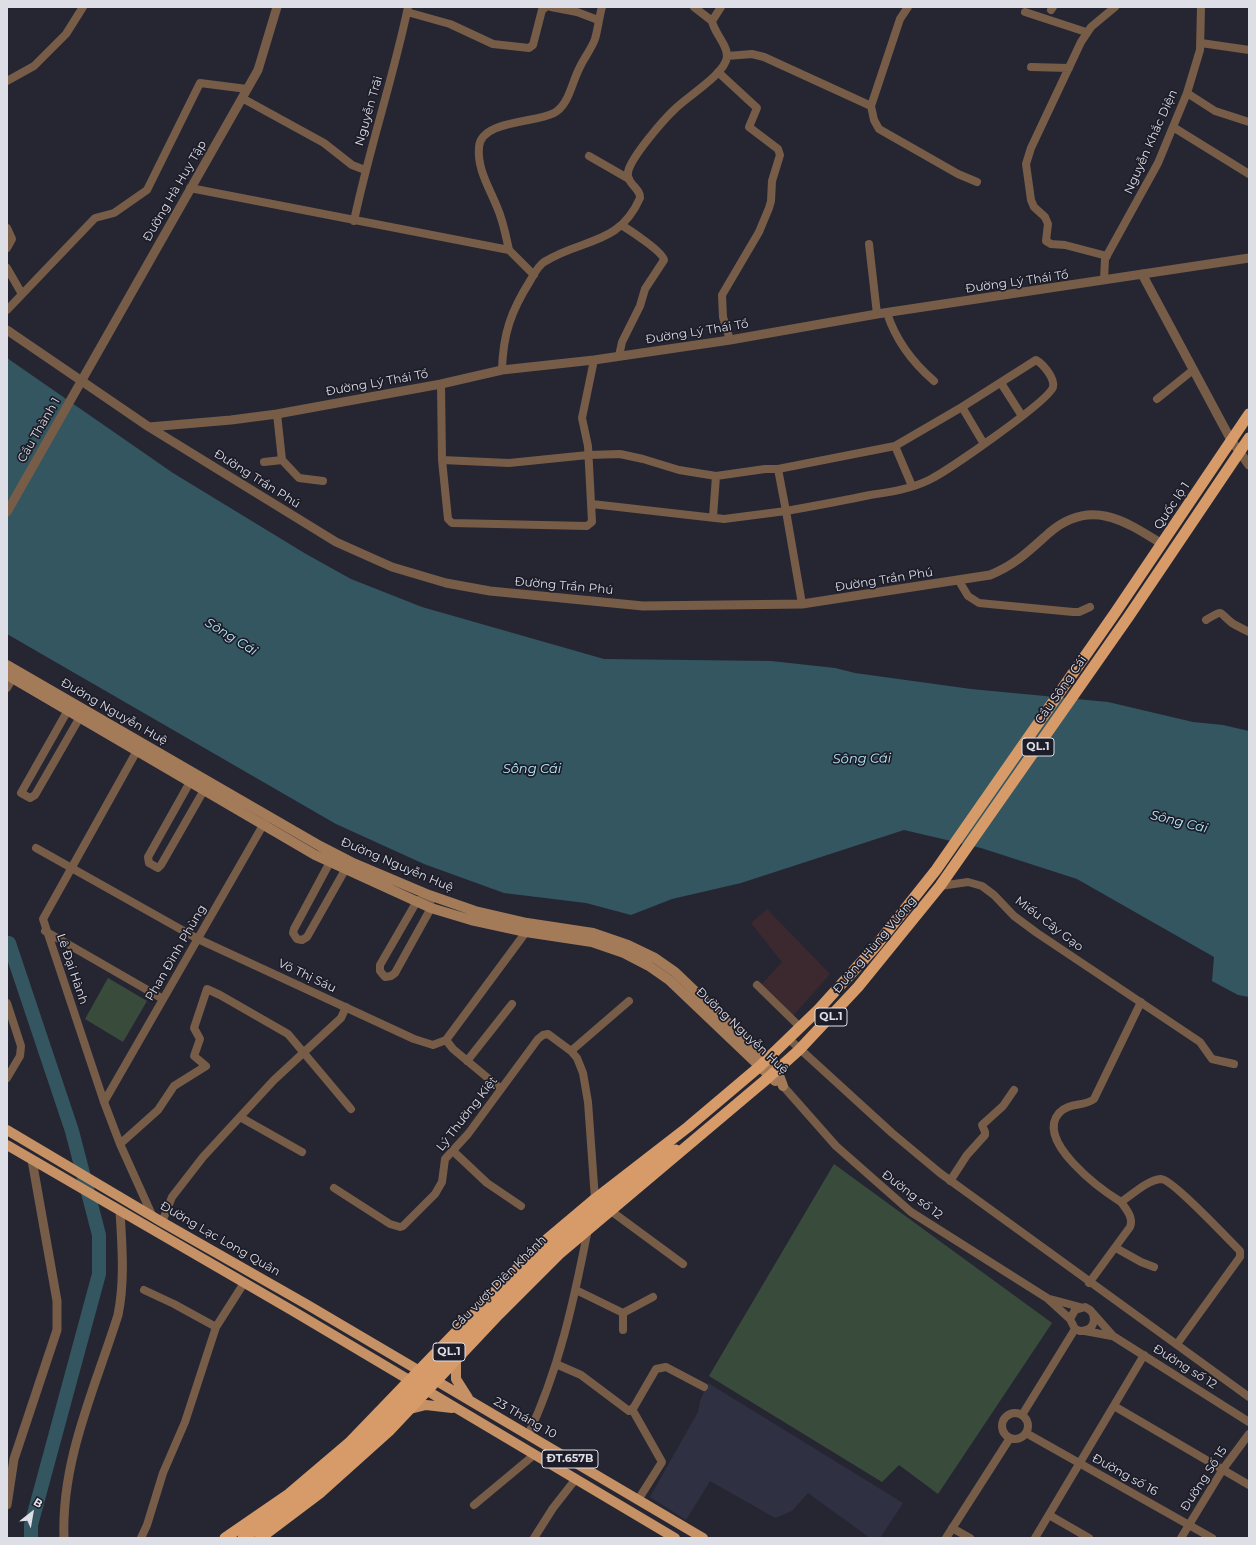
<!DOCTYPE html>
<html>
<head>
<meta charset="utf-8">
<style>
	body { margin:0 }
	#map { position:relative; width:1256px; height:1545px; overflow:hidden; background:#262633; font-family:Montserrat,sans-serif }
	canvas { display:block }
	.frame { position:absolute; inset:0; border:8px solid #dedee7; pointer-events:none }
	.north { position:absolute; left:12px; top:1493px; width:40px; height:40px; -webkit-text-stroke:3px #1d1d29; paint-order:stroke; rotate:31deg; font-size:11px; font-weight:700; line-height:16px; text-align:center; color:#dedee7 }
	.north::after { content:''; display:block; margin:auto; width:14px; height:18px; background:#dedee7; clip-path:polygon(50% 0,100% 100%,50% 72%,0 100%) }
</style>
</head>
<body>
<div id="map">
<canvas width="1256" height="1545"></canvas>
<div class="frame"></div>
<div class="north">B</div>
</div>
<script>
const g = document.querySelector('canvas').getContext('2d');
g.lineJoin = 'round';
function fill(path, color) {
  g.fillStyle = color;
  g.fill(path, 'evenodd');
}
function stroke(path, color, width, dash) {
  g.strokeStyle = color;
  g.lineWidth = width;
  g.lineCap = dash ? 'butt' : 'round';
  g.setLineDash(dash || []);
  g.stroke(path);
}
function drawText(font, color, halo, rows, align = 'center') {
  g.font = font + ' Montserrat,sans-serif';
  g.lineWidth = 3.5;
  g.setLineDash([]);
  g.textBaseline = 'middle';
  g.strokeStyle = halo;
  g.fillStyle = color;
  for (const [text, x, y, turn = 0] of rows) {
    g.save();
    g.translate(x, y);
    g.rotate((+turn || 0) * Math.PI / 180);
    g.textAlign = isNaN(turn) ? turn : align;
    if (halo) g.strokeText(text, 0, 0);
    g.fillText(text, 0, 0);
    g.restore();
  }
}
fill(new Path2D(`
	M708,1383L903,1503L880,1538H870L808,1493L792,1511L775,1518L710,1481L686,1520L650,1497L698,1412L700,1401Z`), '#2f3042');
fill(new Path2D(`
	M767,909L830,974L793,1016L761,985L782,962L751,923Z`), '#3c292f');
fill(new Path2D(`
	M108,978L147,1001L123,1042L85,1019Z
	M834,1164L1052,1323L938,1494L899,1465L882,1482L709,1376Z`), '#394c3c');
fill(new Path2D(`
	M7,358L173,473L306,554L351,579L422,607L604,659L771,661L835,668L855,673L971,689L1108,702L1193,722L1223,725L1249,731V997L1238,995L1212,981L1214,957L1077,879L981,848L904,830L741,883L672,899L631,915L586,903L504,893L424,864L336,824L7,634Z`), '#335661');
stroke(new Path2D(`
	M9,943L72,1131L99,1235V1274L31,1525V1538`), '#335661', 14);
stroke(new Path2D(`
	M551,7L577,12L598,20
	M694,7L712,21
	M1051,10L1053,7
	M407,12L450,24L493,44L529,48L533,45L542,10L546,7
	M1025,12L1086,32
	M1201,43L1249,50
	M727,56L752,54L764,57L871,106L900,19L908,7
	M1031,67L1069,68
	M718,72L757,108L749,127L778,149L780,155L772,181L771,201L769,208L759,232L722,295L723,317L730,340
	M7,81L34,66L66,34L83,7
	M1187,93L1215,111L1249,122
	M242,98L324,143L352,165L365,170
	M871,106L874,120L879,129L958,174L977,182
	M1173,127L1249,174
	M589,156L629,179
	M190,188L509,250L534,275
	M354,221C369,149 393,79 408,7
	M7,228L12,239L7,248
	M869,244L877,314
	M509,250C506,236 503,220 497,207C489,187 477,169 479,147C481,120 536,123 554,113C569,105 572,82 579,69C583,59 591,50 595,39C598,29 599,17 602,7
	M1107,256L1065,245L1051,244L1046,241L1048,224L1045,217L1034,207L1031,200L1026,164L1031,148L1081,42L1091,27L1115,7
	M7,268L22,294
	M1104,280L1105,259L1158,163L1187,93L1200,50L1201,7
	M7,310L95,218L114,213L147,190L200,83L247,89
	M887,313C896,341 912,362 934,381
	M619,356L622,342L640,306L645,289L664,260C663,252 631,231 623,226
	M502,370C503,334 511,311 530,281C534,274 538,266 544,262C582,238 619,246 640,198C641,188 626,184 628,172C631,157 664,119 676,108C688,96 725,74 727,57C728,45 714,33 712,21L721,7
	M1001,383L1022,416
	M441,384L442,460L509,463L588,455L620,454L643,459L679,470L716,476L765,469H778L786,511L724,519L592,504
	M1157,399L1193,370
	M962,407L984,444
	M277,414L282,460L299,478L323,481
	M895,446L912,486
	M442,460L448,519L452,523L587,526L592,522L588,446L582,418L594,360
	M264,462L282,460
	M778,469L895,446L962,407L1036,360C1043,364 1055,378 1053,387C1049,401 946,472 929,480C911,489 890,492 870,495C842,501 814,506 786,511L802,604
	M713,517L716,476
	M959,581L968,596L979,603L1073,612H1079L1090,607
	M1206,620C1224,609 1218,612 1232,623C1237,626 1243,629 1249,632
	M7,688L16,673
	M68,710L21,793L30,798L35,795L80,717
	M139,747L43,919L104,1102L120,1144L152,1215
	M190,782L148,857L149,863L158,868L161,865L204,790
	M36,848L198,939L414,1039L433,1045L446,1040L526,932V928
	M330,862L294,929L293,933L297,939L302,940L307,937L345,870
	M940,886L968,882L982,886L994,895L1014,916L1037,933L1200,1042L1212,1059L1234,1064
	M429,895L431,908L395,973L391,976L385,977L380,971V965L417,901Z
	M45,931L163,999
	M757,985L801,1028
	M1141,1002L1094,1099C1084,1107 1069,1102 1059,1113C1035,1141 1100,1189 1121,1202C1132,1195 1147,1180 1161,1179C1172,1179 1229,1240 1240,1251V1257L1177,1344
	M7,1003L21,1046L20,1056L7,1078
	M789,1039L892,1133L940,1173L1249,1397
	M446,1040L453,1049L501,1089
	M571,1051L629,1001
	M467,1061L512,1004
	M783,1086L836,1146L911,1212L1047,1298L1070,1319
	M104,1102L266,820
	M240,1117L302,1152
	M120,1144L158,1110L174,1086L206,1066L194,1056L200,1039L194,1028L207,989L220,995L288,1034L351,1109
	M453,1151L487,1183L521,1206
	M950,1181L967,1155L985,1135V1132L982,1125L1003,1106L1014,1090
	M334,1188L390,1224L400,1227L403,1226L435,1194L442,1182L445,1159L468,1134L538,1039L543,1035L548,1034L571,1051L577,1058L583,1073L588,1102L595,1199
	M611,1211L683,1264
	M162,1222L172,1197L203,1157L274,1080L341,1018L346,1007
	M1116,1248L1141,1262L1154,1267
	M1089,1283L1130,1227C1134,1218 1126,1209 1121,1202
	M144,1290L174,1304L216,1327
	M576,1290L623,1313V1330
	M1050,1299L1080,1307
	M623,1313L653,1297
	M1093,1314C1096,1324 1091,1331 1080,1331L1075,1329L1070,1319L1075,1310L1085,1307L1090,1310L1113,1336L1249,1422
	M1085,1331L1112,1336
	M556,1364L581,1375L629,1411L634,1407L656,1369L666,1367L704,1387
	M1114,1406L1249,1485
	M632,1409L662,1462L638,1500
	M1002 1426a13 13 0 1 1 26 0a13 13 0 1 1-26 0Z
	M1022,1415L1075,1329
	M1026,1433L1212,1538
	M528,1435C559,1370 574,1300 588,1229
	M474,1505L534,1455
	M1049,1515L1089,1538
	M952,1528L970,1538
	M141,1538L147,1525L163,1473L185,1422L216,1327L244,1283
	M534,1538L553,1508L575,1480
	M946,1538L1010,1438
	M1035,1538L1144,1355
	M1181,1538L1223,1469L1249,1434`), '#775d48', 8);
stroke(new Path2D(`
	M1142,274L1231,440L1249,465
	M7,330L149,427L336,542L392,567L446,583L490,591L643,606L802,604L990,575C1015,565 1029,551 1049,533C1090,498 1124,520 1162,544
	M149,427L231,420L277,414L441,384L502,370L594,360L730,340L877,314L1249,258
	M7,512L258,70L277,7
	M7,1505L14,1459L57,1330V1301L32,1160
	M64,1538C61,1460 95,1388 118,1315C125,1281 122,1246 120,1211`), '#775d48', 9);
stroke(new Path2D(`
	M7,665L320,846L351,862L429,895L475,911L527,923L593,933L628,945L655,958L675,972L767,1060L777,1070L783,1086
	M7,675L315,855L431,908L471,920L526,932L592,942L624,953L649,966L669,980L775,1081`), '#a47b58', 10);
stroke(new Path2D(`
	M7,1130L162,1222L306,1304L703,1538
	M7,1145L293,1311L675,1538
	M456,1360V1379L468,1398
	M410,1409L426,1405L452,1408`), '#c69164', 10);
stroke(new Path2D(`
	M653,1163L676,1150
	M225,1538L289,1494L349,1443L538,1247L595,1199L688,1127L759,1067L819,1009L875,947L936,870L1115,613L1249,414
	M260,1538L321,1492L389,1431L499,1314L559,1254L769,1077L799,1050L858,987L940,886L1129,616L1249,438`), '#d69b69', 11);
stroke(new Path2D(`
	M243,1538C289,1507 331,1472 372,1434L543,1255L653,1163`), '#d69b69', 11);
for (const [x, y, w] of [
	[1038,747,32],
	[831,1017,32],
	[449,1352,32],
	[570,1459,56]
]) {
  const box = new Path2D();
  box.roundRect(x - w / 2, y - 9, w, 18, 3);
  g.fillStyle = '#1d1d29';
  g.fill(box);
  stroke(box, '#dedee7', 1);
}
drawText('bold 11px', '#dedee7', null, [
	["QL.1",1038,747],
	["QL.1",831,1017],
	["QL.1",449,1352],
	["ĐT.657B",570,1459]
]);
drawText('12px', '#dedee7', '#1d1d29', [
	["Nguyễn Trãi",369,111,-74],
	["Nguyễn Khắc Diện",1151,142,-66],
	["Đường Hà Huy Tập",175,191,-60],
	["Đường Lý Thái Tổ",1017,282,-8],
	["Đường Lý Thái Tổ",697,332,-9],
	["Đường Lý Thái Tổ",377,383,-10],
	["Cầu Thành 1",39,430,-60],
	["Đường Trần Phú",257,479,32],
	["Quốc lộ 1",1172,506,-56],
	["Đường Trần Phú",884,580,-9],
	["Đường Trần Phú",564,586,5],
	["Cầu Sông Cái",1061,690,-55],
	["Đường Nguyễn Huệ",114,712,30],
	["Đường Nguyễn Huệ",397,865,23],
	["Miếu Cây Gạo",1049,924,37],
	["Đường Hùng Vương",875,945,-50],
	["Phan Đình Phùng",176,953,-60],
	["Lê Đại Hành",72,969,71],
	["Võ Thị Sáu",307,976,25],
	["Đường Nguyễn Huệ",742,1031,43],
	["Lý Thường Kiệt",467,1114,-52],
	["Đường số 12",912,1195,37],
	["Đường Lạc Long Quân",220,1239,30],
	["Cầu vượt Diên Khánh",499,1283,-45],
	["Đường số 12",1185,1367,32],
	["23 Tháng 10",525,1418,30],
	["Đường số 16",1125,1475,29],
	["Đường Số 15",1204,1479,-57]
]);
drawText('italic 13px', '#b5ebfb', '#1d1d29', [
	["Sông Cái",231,637,32],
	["Sông Cái",862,759,-1],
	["Sông Cái",532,769],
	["Sông Cái",1179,822,14]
]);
</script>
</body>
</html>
